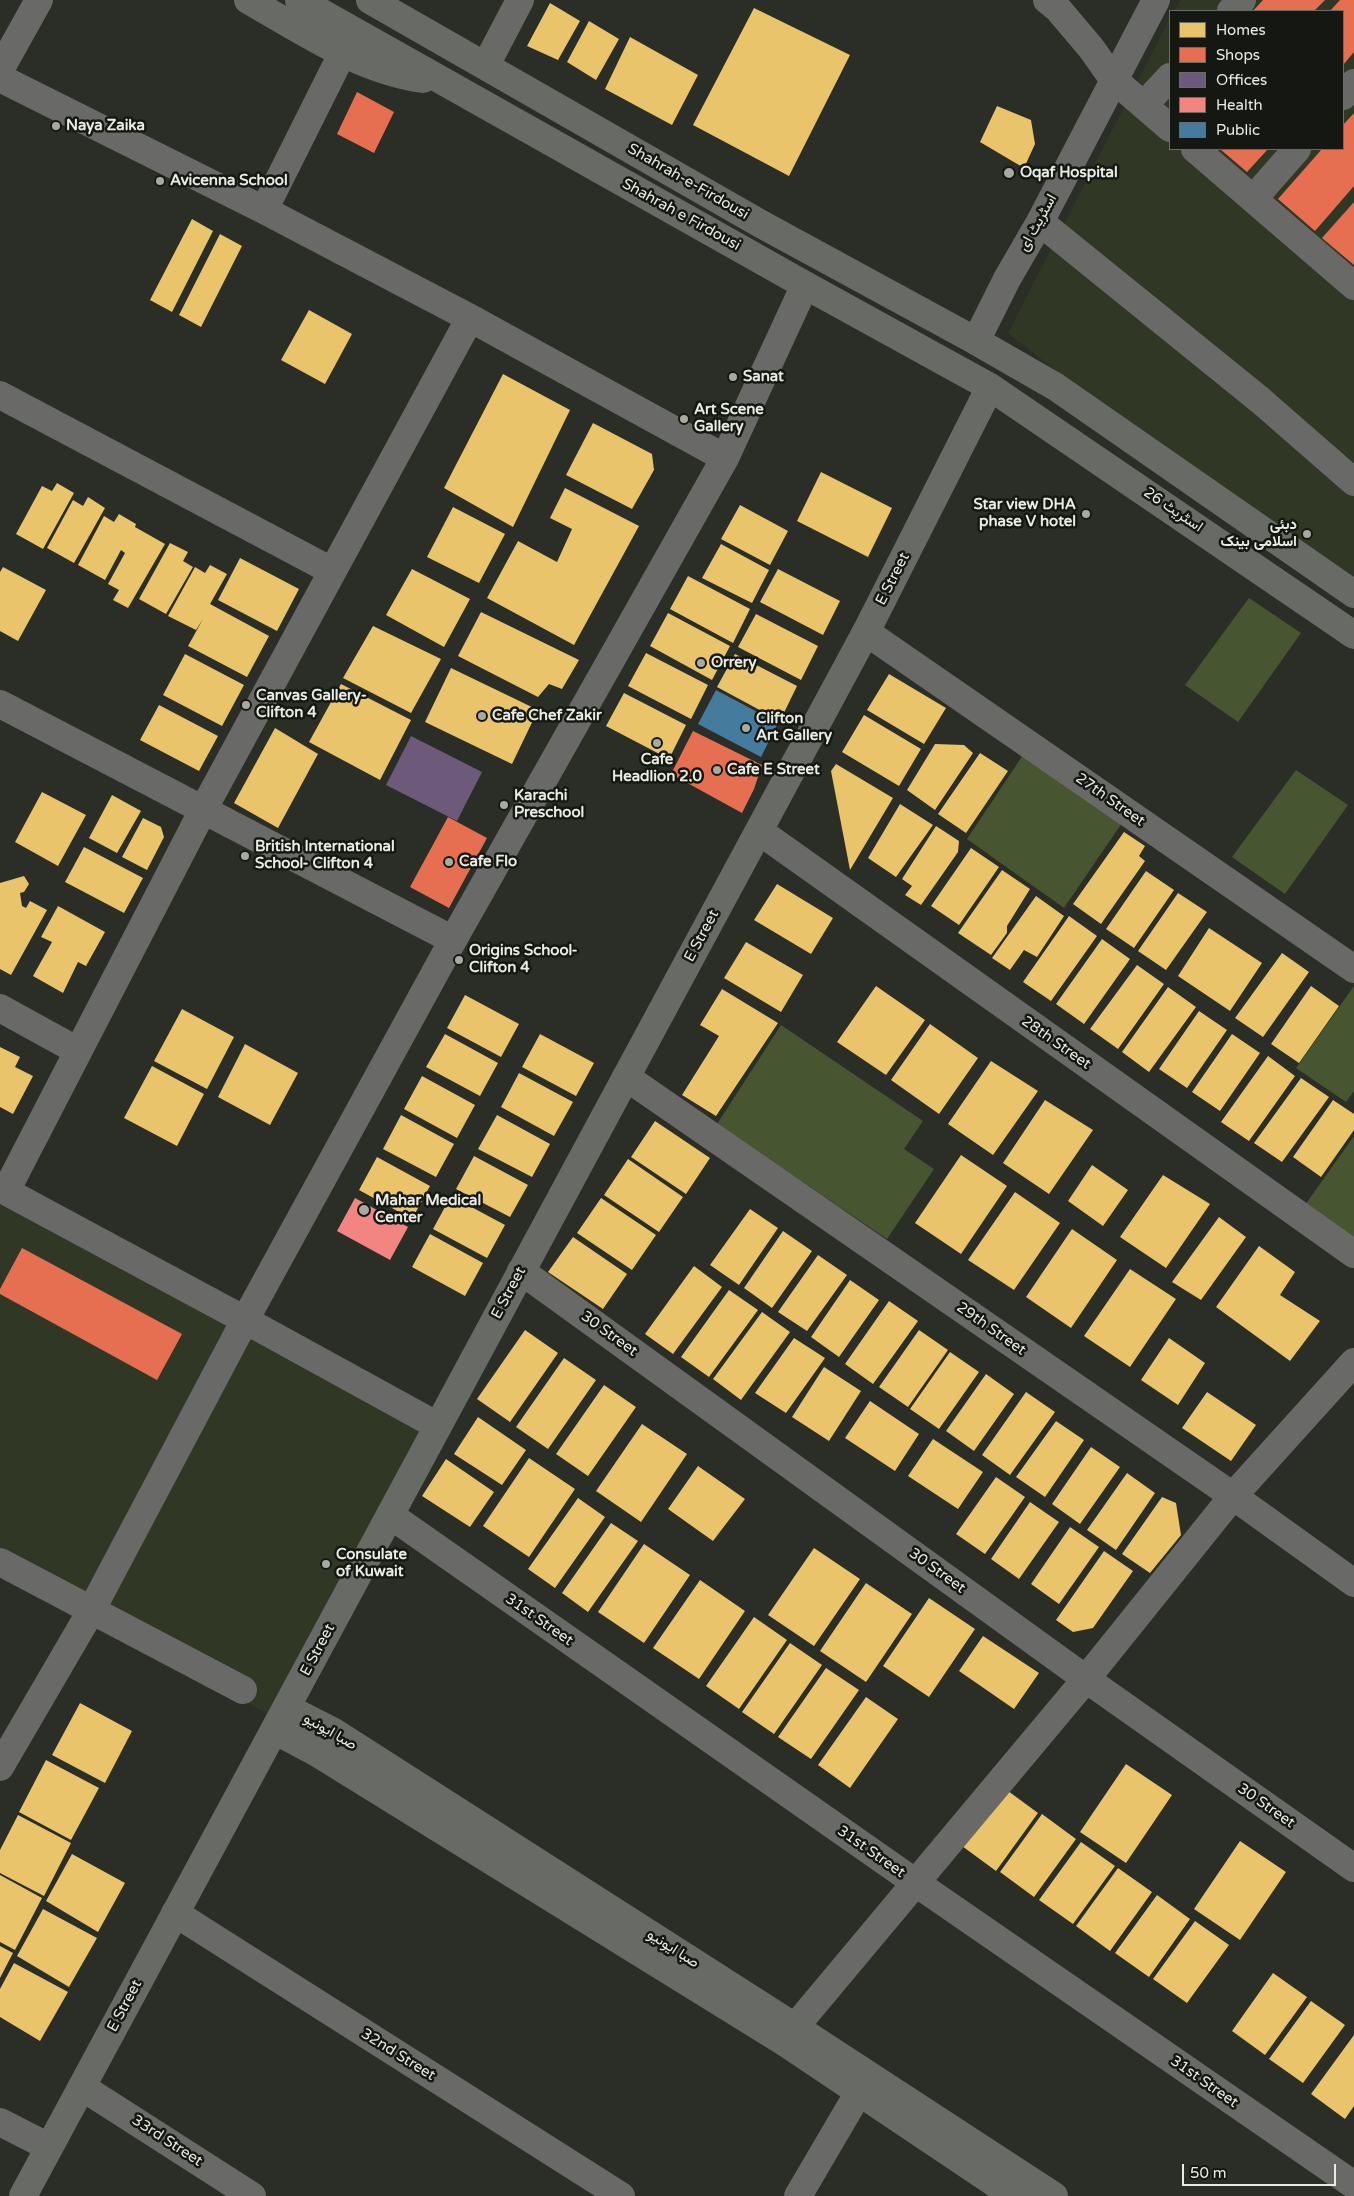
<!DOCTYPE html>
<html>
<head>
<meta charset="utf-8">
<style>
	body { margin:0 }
	#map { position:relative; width:1354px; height:2196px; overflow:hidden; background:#2a2e26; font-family:"Varela Round",sans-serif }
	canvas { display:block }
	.legend { position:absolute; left:1169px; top:10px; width:175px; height:140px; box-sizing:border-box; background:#151812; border:1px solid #696d66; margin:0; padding:6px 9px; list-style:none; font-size:15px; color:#e8ece3 }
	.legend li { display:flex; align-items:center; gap:10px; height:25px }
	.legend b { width:25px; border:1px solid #696d66 }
	.scale { position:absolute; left:1182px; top:2164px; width:154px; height:22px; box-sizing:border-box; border:2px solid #e8ece3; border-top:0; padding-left:6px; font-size:15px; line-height:18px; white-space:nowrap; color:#e8ece3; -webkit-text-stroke:4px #151812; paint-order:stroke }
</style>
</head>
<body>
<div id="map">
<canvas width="1354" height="2196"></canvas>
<ul class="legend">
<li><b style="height:14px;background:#e9c46a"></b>Homes</li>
<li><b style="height:14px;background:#e76f51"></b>Shops</li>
<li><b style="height:14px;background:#6d597a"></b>Offices</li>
<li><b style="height:14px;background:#f28482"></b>Health</li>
<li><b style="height:14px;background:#457b9d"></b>Public</li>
</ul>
<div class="scale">50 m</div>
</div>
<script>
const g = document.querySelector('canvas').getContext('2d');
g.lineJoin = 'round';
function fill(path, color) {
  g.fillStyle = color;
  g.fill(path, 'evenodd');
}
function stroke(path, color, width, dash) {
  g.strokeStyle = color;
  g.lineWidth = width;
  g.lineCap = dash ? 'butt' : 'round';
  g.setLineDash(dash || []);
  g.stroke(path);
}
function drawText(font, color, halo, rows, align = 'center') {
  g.font = font + ' "Varela Round",Vazirmatn,sans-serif';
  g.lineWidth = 5;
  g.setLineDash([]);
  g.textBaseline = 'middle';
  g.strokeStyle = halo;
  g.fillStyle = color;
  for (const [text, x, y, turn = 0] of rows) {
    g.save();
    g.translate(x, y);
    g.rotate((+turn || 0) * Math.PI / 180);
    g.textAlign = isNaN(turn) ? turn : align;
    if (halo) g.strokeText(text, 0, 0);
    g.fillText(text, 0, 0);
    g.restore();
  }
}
fill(new Path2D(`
	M1180,0H1354V590L1154,448L1008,333L1170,18V149H1343V11H1174Z
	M0,1189L438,1426L279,1721L91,1611L0,1562Z`), '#303825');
fill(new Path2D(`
	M1249,598L1301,633L1238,722L1185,685Z
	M1023,755L1122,823L1064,908L967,839Z
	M1296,770L1348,805L1285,894L1232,857Z
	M1354,986V1091L1346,1102L1296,1068Z
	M781,1025L923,1121L904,1149L934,1169L887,1239L717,1124Z
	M1354,1136V1239L1305,1205Z`), '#475531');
fill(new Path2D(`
	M550,3L580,21L558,60L527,46Z
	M754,8L850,55L789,176L693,125Z
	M589,21L619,39L596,80L567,62Z
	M630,37L698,75L672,125L605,89Z
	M997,106L1031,120L1035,144L1024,168L980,142Z
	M192,219L213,231L172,312L150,300Z
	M220,234L242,246L201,327L179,315Z
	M309,310L352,334L325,384L281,360Z
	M503,374L570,410L513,527L444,488Z
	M593,423L652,454L654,470L632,509L566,475Z
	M821,472L892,508L868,557L797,521Z
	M57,483L74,493L43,549L16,534L42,486L52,491Z
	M565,488L639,526L574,645L487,598L518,541L557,562L572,529L550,518Z
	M88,497L105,508L74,563L47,548L73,500L83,506Z
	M740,505L788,531L770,565L721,539Z
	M453,507L505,534L479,583L427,557Z
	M119,514L136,524L135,527L165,544L128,608L113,600L119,590L108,584L125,553L121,550L105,580L78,565L104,516L114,522Z
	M170,543L188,552L183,561L193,567L166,614L139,599Z
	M721,544L769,570L752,603L702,578Z
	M240,558L299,589L277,631L218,600Z
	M210,565L227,574L210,604L269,636L247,677L188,646L203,619L196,630L168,616L195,567L205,573Z
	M3,567L46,590L18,641L0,631V572Z
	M412,569L470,599L444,647L386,615Z
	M778,569L840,601L823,635L760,602Z
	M688,576L750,609L733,643L670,609Z
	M481,612L579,660L562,689L549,684L538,697L458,656Z
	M668,613L730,646L712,680L650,646Z
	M756,614L818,646L801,680L738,647Z
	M373,626L441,659L411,713L343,678Z
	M646,653L708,685L691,719L628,686Z
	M185,654L244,685L222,726L163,695Z
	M735,654L797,686L780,721L717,687Z
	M451,668L538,710L512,764L425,722Z
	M889,674L946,708L924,744L867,710Z
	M341,684L411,720L380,780L309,742Z
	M624,693L686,725L669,759L606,726Z
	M159,705L218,736L199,771L140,740Z
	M864,715L921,749L899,786L842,752Z
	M275,728L318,754L278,828L234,803Z
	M935,744L964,745L973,753L935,810L907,790Z
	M980,753L1008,771L966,833L938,814Z
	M836,764L893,798L850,870L831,771Z
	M42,792L86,815L58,866L15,842Z
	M112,795L141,811L117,853L89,838Z
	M900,804L933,825L896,877L868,858Z
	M143,818L161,827L164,837L147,870L122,857Z
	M936,826L959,841L958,852L921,905L905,895L912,886L902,879Z
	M1124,832L1145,846L1139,856L1145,861L1101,924L1073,904Z
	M84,847L143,878L124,913L65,882Z
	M971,848L999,867L959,925L931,906Z
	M1002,870L1030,889L1007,926V933L991,955L958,933Z
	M1146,871L1174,890L1134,948L1106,929Z
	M24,876L29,884L24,892L20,893L22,906L26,908L30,901L47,910L11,975L0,969V883Z
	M777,884L833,918L811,954L754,920Z
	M1178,893L1207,912L1166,970L1138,951Z
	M1036,896L1064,916L1037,957L1024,950L1010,970L992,958Z
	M58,906L105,932L86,966L78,962L63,993L33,976L52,942L41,937Z
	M1069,916L1097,936L1051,1001L1023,982Z
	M1209,928L1262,963L1230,1011L1178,976Z
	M1102,939L1130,959L1084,1024L1056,1004Z
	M746,942L803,975L781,1012L724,978Z
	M1282,953L1309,972L1263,1037L1235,1018Z
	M1137,965L1164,984L1118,1049L1090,1029Z
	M876,986L925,1020L886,1075L837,1042Z
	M1311,986L1339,1006L1299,1063L1271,1044Z
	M1168,987L1196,1007L1149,1072L1122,1052Z
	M722,989L778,1023L716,1116L682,1095L719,1036L700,1025Z
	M465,995L519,1024L501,1057L447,1028Z
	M182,1009L234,1037L207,1089L154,1061Z
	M1199,1011L1227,1030L1187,1088L1159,1069Z
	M930,1024L978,1058L939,1114L891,1080Z
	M445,1034L498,1063L480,1096L426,1067Z
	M540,1034L594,1063L576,1096L522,1067Z
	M1232,1034L1260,1053L1220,1111L1192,1092Z
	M245,1044L298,1073L270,1125L218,1097Z
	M0,1047L20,1057L15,1067L33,1076L13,1114L0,1107Z
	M1268,1056L1295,1076L1249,1141L1221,1122Z
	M991,1061L1038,1091L993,1155L948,1124Z
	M152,1066L204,1094L177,1146L124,1118Z
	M519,1073L573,1102L554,1136L501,1107Z
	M422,1076L475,1105L457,1138L404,1109Z
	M1301,1078L1329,1097L1282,1162L1254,1143Z
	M1045,1100L1093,1130L1049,1194L1003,1163Z
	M1333,1100L1354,1114V1130L1321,1177L1293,1157Z
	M401,1115L454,1144L436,1177L383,1149Z
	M497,1115L550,1144L532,1177L478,1149Z
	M655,1121L710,1158L686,1194L631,1157Z
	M961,1155L1007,1186L961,1254L915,1223Z
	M474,1156L528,1185L510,1217L456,1189Z
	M377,1157L430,1186L412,1219L359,1190Z
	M628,1159L683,1197L659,1232L604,1195Z
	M1092,1165L1128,1190L1103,1226L1068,1201Z
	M1163,1175L1210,1204L1166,1268L1120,1237Z
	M1015,1192L1060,1223L1014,1290L968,1260Z
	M451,1196L505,1225L487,1258L433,1229Z
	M601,1198L656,1235L632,1270L577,1233Z
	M750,1209L778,1228L739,1285L710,1265Z
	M1219,1217L1246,1237L1201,1300L1172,1282Z
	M1072,1229L1117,1260L1071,1328L1026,1297Z
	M783,1231L812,1251L772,1308L744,1288Z
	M430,1234L483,1263L465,1296L412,1267Z
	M573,1237L627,1274L603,1309L548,1272Z
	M1259,1246L1295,1272L1280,1295L1320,1321L1290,1361L1216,1307Z
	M818,1255L847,1275L807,1331L778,1312Z
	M694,1266L722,1287L673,1354L645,1334Z
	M1130,1269L1176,1299L1130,1367L1084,1336Z
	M850,1280L879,1300L839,1357L811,1337Z
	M729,1290L758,1310L709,1377L681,1357Z
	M889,1301L918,1321L873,1384L845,1364Z
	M762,1312L790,1332L741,1400L713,1379Z
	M525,1330L558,1353L510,1422L477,1399Z
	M919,1330L948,1350L908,1407L879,1387Z
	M794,1338L825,1358L786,1413L755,1393Z
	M1169,1338L1205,1363L1178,1405L1141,1380Z
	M950,1352L979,1372L939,1429L910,1409Z
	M564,1358L596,1380L548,1449L516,1427Z
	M824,1367L861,1391L829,1441L792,1417Z
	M986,1374L1014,1394L974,1451L946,1431Z
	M604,1385L636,1407L588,1476L556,1454Z
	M1026,1392L1055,1412L1010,1475L982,1455Z
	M1207,1392L1256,1425L1231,1461L1182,1428Z
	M870,1401L919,1434L895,1471L845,1438Z
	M478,1417L526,1450L502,1485L454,1454Z
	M1056,1421L1084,1440L1045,1497L1016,1477Z
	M642,1424L687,1454L641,1522L596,1491Z
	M933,1439L983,1472L958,1509L908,1476Z
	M1091,1447L1120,1467L1080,1524L1052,1504Z
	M529,1458L575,1489L529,1557L483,1526Z
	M446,1459L494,1492L470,1527L422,1496Z
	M698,1466L745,1499L713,1541L668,1509Z
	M1127,1473L1155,1493L1116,1550L1087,1530Z
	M996,1477L1025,1497L985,1554L956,1534Z
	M1162,1497L1176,1503L1181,1535L1150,1573L1122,1554Z
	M578,1498L605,1517L555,1588L528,1569Z
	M1030,1502L1059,1522L1019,1579L991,1559Z
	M611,1523L638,1541L588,1612L562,1593Z
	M1070,1527L1099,1547L1059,1604L1031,1584Z
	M644,1544L690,1575L644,1643L598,1612Z
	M814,1548L860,1579L814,1646L768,1615Z
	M1104,1551L1133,1571L1093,1628L1073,1632L1056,1620Z
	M700,1580L745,1611L699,1679L653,1648Z
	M866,1583L912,1614L866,1682L820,1651Z
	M929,1598L975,1629L929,1697L883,1666Z
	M754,1617L787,1640L739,1709L706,1686Z
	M983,1636L1039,1673L1014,1709L959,1671Z
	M790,1643L822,1665L774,1734L742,1712Z
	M826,1668L859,1690L811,1759L778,1737Z
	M866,1697L898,1719L850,1788L818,1765Z
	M80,1703L132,1731L105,1783L52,1755Z
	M46,1760L99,1788L71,1840L19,1812Z
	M1126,1764L1172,1795L1126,1863L1080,1832Z
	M1004,1788L1038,1813L996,1871L962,1846Z
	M1042,1814L1076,1839L1034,1897L1000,1872Z
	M18,1815L71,1843L44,1896L0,1873V1850Z
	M1240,1841L1286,1872L1240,1940L1194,1909Z
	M1081,1842L1115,1866L1073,1924L1039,1900Z
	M72,1854L125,1883L98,1932L46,1901Z
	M1118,1868L1152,1892L1110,1951L1076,1926Z
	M0,1875L42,1898L15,1950L0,1942Z
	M1157,1895L1190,1919L1149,1977L1115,1953Z
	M43,1909L97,1938L69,1987L17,1956Z
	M1195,1921L1229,1945L1187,2003L1153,1979Z
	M0,1946L13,1953L0,1978Z
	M14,1963L68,1992L40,2041L0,2017V1989Z
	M1273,1973L1307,1997L1265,2055L1232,2031Z
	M1311,2001L1345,2025L1303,2083L1269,2059Z
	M1354,2035V2106L1345,2119L1311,2094Z`), '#e9c46a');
fill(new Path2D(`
	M1263,0H1325L1314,11H1253Z
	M1340,0H1354V52L1343,65V11H1330Z
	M357,92L394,112L374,153L337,134Z
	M1354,113V186L1315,231L1278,199L1322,149H1343V125Z
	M1220,149H1268L1247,172Z
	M1354,202V265L1322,238Z
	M693,731L762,765L754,789L742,813L671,774Z
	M448,817L487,838L449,908L410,887Z
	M22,1248L182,1334L157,1380L0,1294V1289Z`), '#e76f51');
fill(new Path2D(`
	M411,736L482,772L457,821L386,785Z`), '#6d597a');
fill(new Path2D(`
	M355,1198L408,1227L390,1260L337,1231Z`), '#f28482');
fill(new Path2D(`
	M716,690L778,723L761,757L698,724Z`), '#457b9d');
stroke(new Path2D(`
	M1047,0L1058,9L1091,48L1113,79L1170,128
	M1231,11L1242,0
	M486,65L520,0
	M0,70L39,0
	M0,78L264,210L470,318L725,458
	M1343,96L1354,83
	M1144,105L1170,77
	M1195,149L1354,286
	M1253,199L1297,149
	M264,210L343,52
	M1040,222L1260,400L1354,482
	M976,341L1007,279L1040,222L1156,0
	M0,395L332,571
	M866,632L1354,969
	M0,704L453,940
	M759,831L1354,1254
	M0,1008L78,1051
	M626,1077L1233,1496L1354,1583
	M0,1188L245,1320L438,1426
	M6,1191L203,810L470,318
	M521,1271L1086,1679L1354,1868
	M390,1515L916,1883L1354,2185
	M0,1562L243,1690
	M0,1767L91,1611L245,1320L453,940L725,458L805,285
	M175,1913L621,2196
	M786,2043L795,2027L1086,1679L1233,1496L1354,1362
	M82,2087L252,2196
	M0,2122L49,2147
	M798,2196L859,2092`), '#696a67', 28);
stroke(new Path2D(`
	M248,0C303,31 359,70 423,79
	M299,0L805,285L990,387L1354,635
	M370,0L761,224L976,341L1056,387L1354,594
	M287,1708L334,1732L795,2027L1054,2196
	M274,1730L319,1754L786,2043L1014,2196
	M23,2196L866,632L990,387`), '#686a66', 28);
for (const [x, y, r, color] of [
	[56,126,5,"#a6aaa1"],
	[1009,173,6,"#a6aaa1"],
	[160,181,5,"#a6aaa1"],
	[733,377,5,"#a6aaa1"],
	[684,419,5,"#a6aaa1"],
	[1086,514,5,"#a6aaa1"],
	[1307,534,5,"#a6aaa1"],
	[701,663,5,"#a6aaa1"],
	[246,705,5,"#a6aaa1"],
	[482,716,5,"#a6aaa1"],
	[746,728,5,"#a6aaa1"],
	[657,743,5,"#a6aaa1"],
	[717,770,5,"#a6aaa1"],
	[504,805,5,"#a6aaa1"],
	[245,856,5,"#a6aaa1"],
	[449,862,5,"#a6aaa1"],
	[459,960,5,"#a6aaa1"],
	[364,1210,6,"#a6aaa1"],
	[326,1564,5,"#a6aaa1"]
]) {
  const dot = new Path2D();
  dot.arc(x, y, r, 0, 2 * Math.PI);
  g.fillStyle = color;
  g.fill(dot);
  stroke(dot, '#151812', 2);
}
drawText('bold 15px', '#e8ece3', '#151812', [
	["Naya Zaika",66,126],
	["Oqaf Hospital",1020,173],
	["Avicenna School",170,181],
	["Sanat",743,377],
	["Art Scene",694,410],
	["Gallery",694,427],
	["Star view DHA",1076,505,"right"],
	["phase V hotel",1076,522,"right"],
	["دبئی",1297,525,"right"],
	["اسلامی بینک",1297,542,"right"],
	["Orrery",711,663],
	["Canvas Gallery-",256,696],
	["Clifton 4",256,713],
	["Cafe Chef Zakir",492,716],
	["Clifton",756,719],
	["Art Gallery",756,736],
	["Cafe",657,760,"center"],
	["Headlion 2.0",657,777,"center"],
	["Cafe E Street",727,770],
	["Karachi",514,796],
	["Preschool",514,813],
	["British International",255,847],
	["School- Clifton 4",255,864],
	["Cafe Flo",459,862],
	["Origins School-",469,951],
	["Clifton 4",469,968],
	["Mahar Medical",375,1201],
	["Center",375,1218],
	["Consulate",336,1555],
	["of Kuwait",336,1572]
], 'left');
drawText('15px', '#e8ece3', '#151812', [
	["Shahrah-e-Firdousi",688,182,30],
	["Shahrah e Firdousi",681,215,29],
	["اسٹریٹ ای",1038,223,-61],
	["اسٹریٹ 26",1173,510,34],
	["E Street",893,579,-63],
	["27th Street",1110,800,35],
	["E Street",702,936,-62],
	["28th Street",1056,1043,35],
	["E Street",509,1293,-62],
	["29th Street",991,1329,35],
	["30 Street",609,1334,36],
	["30 Street",937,1571,36],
	["31st Street",539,1620,35],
	["E Street",318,1650,-62],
	["صبا ایونیو",330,1732,30],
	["30 Street",1266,1806,35],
	["31st Street",871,1852,35],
	["صبا ایونیو",673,1949,33],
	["E Street",125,2006,-62],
	["32nd Street",398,2055,32],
	["31st Street",1204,2082,35],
	["33rd Street",167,2141,33]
]);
</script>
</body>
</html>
